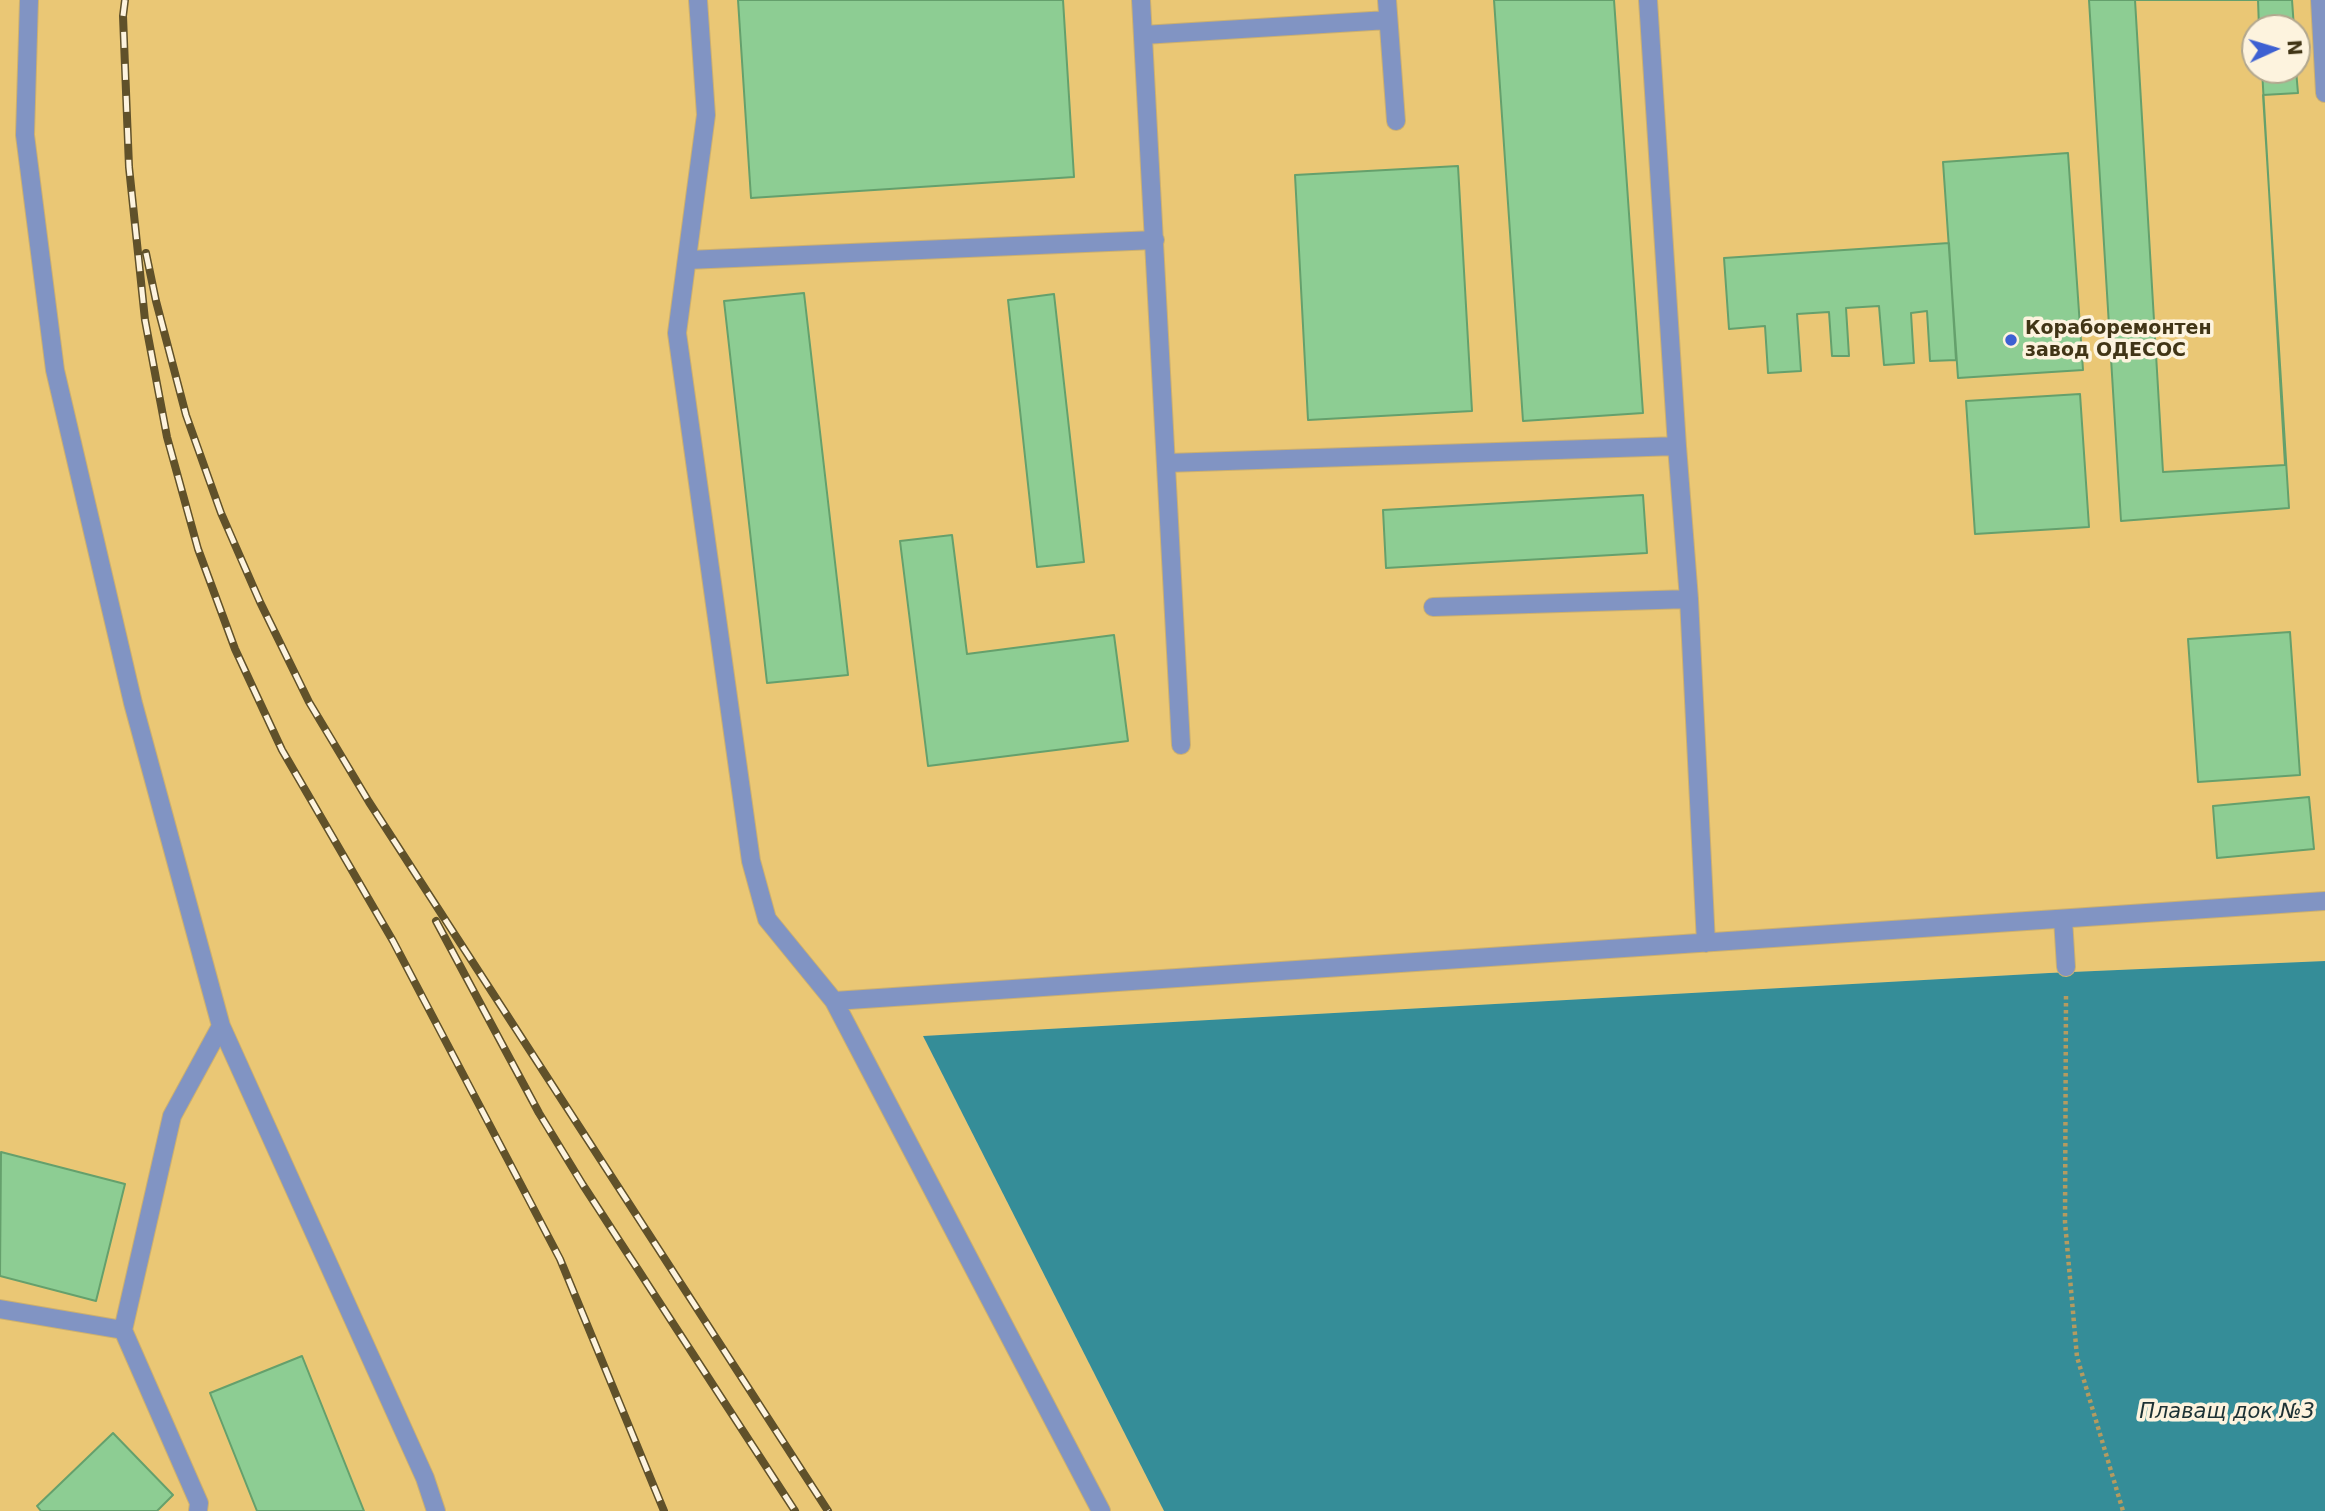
<!DOCTYPE html>
<html>
<head>
<meta charset="utf-8">
<style>
	body { margin:0 }
	#map { position:relative; width:2325px; height:1511px; overflow:hidden; background:#efcf86; font-family:"DejaVu Sans",sans-serif }
	canvas { display:block }
	.north { position:absolute; left:2241px; top:14px; width:70px; height:70px; box-sizing:border-box; background:#fdf3de; border:2px solid #b2a78e; border-radius:50%; rotate:86deg; font-size:19px; font-weight:700; line-height:28px; text-align:center; color:#413516 }
	.north::after { content:''; display:block; margin:auto; width:24px; height:32px; background:#3d60d2; clip-path:polygon(50% 0,100% 100%,50% 72%,0 100%) }
</style>
</head>
<body>
<div id="map">
<canvas width="2325" height="1511"></canvas>
<div class="north">N</div>
</div>
<script>
const g = document.querySelector('canvas').getContext('2d');
g.lineJoin = 'round';
function fill(path, color) {
  g.fillStyle = color;
  g.fill(path, 'evenodd');
}
function stroke(path, color, width, dash) {
  g.strokeStyle = color;
  g.lineWidth = width;
  g.lineCap = dash ? 'butt' : 'round';
  g.setLineDash(dash || []);
  g.stroke(path);
}
function drawText(font, color, halo, rows, align = 'center') {
  g.font = font + ' "DejaVu Sans",sans-serif';
  g.lineWidth = 7;
  g.setLineDash([]);
  g.textBaseline = 'middle';
  g.strokeStyle = halo;
  g.fillStyle = color;
  for (const [text, x, y, turn = 0] of rows) {
    g.save();
    g.translate(x, y);
    g.rotate((+turn || 0) * Math.PI / 180);
    g.textAlign = isNaN(turn) ? turn : align;
    if (halo) g.strokeText(text, 0, 0);
    g.fillText(text, 0, 0);
    g.restore();
  }
}
fill(new Path2D(`
	M0,0H2325V961L2049,973L923,1036L1164,1511H0ZM2255,28H2297V70H2255Z`), '#eac775');
fill(new Path2D(`
	M2325,961V1511H1164L923,1036L2049,973Z`), '#358d98');
const building = new Path2D(`
	M738,0H1063L1074,177L751,198Z
	M1494,0H1614L1643,413L1523,421Z
	M2089,0H2292L2294,28H2255V70H2296L2298,93L2263,95L2289,508L2121,521Z
	M2135,0H2258L2259,28H2255V70H2262L2285,465L2163,472Z
	M2068,153L2083,370L1958,378L1943,162Z
	M1458,166L1472,411L1308,420L1295,175Z
	M1949,243L1956,360L1930,361L1927,311L1911,313L1914,363L1884,365L1879,306L1846,308L1849,356H1832L1829,312L1797,314L1801,371L1768,373L1765,326L1729,329L1724,258Z
	M804,293L848,675L767,683L724,301Z
	M1054,294L1084,562L1037,567L1008,300Z
	M2080,394L2089,527L1975,534L1966,401Z
	M1643,495L1647,553L1386,568L1383,510Z
	M952,535L967,654L1114,635L1128,741L928,766L900,541Z
	M2290,632L2300,775L2198,782L2188,639Z
	M2309,797L2314,849L2217,858L2213,806Z
	M1,1152L125,1184L96,1301L0,1276Z
	M302,1356L364,1511H257L210,1393Z
	M113,1433L173,1495L157,1511H41L37,1506Z`);
fill(building, '#8dcd93');
stroke(building, '#65a06c', 2);
const minor = new Path2D(`
	M29,0L25,135L55,370L133,703L221,1026L425,1478L436,1511
	M698,0L706,115L677,333L751,861L767,919L834,1001L1101,1511
	M1141,0L1181,745
	M1387,0L1396,121
	M2320,0L2325,93
	M1143,35L1388,20
	M687,260L1155,240
	M1677,446L1689,599L1706,943
	M1167,463L1677,446L1648,0
	M1433,607L1689,599
	M2063,919L2066,967
	M834,1001L2325,901
	M0,1309L123,1330
	M198,1511L199,1503L123,1330L172,1116L221,1026`);
stroke(minor, '#ccb070', 20);
stroke(new Path2D(`
	M2066,996L2065,1222L2077,1357L2123,1511`), '#b49b60', 4.5, [3.5, 3.5]);
stroke(minor, '#8194c3', 18);
const rail = new Path2D(`
	M125,0L123,16L129,167L145,320L167,437L198,549L235,649L282,750L393,941L560,1259L664,1511
	M146,253L156,301L186,415L221,513L260,602L309,702L369,802L828,1511
	M436,921L539,1113L583,1185L795,1511`);
stroke(rail, '#60512a', 8);
stroke(rail, '#fdf3de', 5, [16]);
for (const [x, y, r, color] of [
	[2011,340,7,"#3d60d2"]
]) {
  const dot = new Path2D();
  dot.arc(x, y, r, 0, 2 * Math.PI);
  g.fillStyle = color;
  g.fill(dot);
  stroke(dot, '#fdf3de', 2.5);
}
drawText('bold 19px', '#413516', '#fdf3de', [
	["Кораборемонтен",2025,329],
	["завод ОДЕСОС",2025,351]
], 'left');
drawText('italic 21px', '#1d3235', '#fdf3de', [
	["Плаващ док №3",2227,1413]
]);
</script>
</body>
</html>
